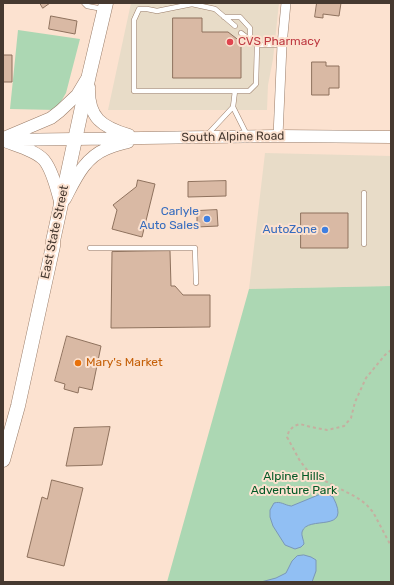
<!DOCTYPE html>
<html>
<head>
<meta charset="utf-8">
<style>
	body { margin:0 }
	#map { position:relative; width:394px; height:585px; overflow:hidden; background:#fce2d0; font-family:Rubik,sans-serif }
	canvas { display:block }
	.frame { position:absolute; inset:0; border:4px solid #463930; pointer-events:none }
</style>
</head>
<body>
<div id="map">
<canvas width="394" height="585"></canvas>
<div class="frame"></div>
</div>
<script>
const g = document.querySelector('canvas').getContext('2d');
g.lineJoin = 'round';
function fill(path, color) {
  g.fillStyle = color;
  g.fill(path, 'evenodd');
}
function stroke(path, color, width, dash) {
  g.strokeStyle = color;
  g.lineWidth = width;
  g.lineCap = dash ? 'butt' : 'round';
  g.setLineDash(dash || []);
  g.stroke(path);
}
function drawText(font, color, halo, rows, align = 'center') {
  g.font = font + ' Rubik,sans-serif';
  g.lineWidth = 4;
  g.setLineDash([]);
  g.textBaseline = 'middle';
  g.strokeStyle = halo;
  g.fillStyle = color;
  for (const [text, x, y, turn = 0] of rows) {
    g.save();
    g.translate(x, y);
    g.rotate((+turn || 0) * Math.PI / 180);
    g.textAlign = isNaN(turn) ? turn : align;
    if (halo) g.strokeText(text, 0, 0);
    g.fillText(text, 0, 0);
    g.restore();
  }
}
fill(new Path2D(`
	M131,3H279L273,59L268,85L267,110H108Z
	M265,153L391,156V286L249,289Z`), '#e8dcc8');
fill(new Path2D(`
	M18,30L80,39L66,93L56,110L10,109Z
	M391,286V582H167L249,289Z`), '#acd7b3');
const water = new Path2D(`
	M321,494H328L333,497C353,535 307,514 302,532C301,535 304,541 304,544L301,547L295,549L285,545L273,526L270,517V510L274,503C281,501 284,505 291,506Z
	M304,555L311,557L316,560V571L312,582H261L276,578L286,573L292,561L297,556Z`);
fill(water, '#91bff3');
stroke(water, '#7a97b8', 1);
const building = new Path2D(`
	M40,3H50L43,8Z
	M317,3H341L339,16L323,14V18L315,17Z
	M51,16L77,21L75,34L49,29Z
	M173,18H202V32H228L241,42V78H173Z
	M3,55H12V82H3Z
	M312,62H326V66H339V88H329V95H312Z
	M138,180L155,184L142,237L112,229L117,210L113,205L136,187Z
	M226,181V196L188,197V182Z
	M217,210L218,226L197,227V211Z
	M301,213H348V248H301Z
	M170,251L171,286H175L183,295H210V327L111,328L112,252Z
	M67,336L101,346L92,390L79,387L78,393L64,389L65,384L55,381Z
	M110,427L102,465L66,466L74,428Z
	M52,480L83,488L64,566L27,557L42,497L47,499Z`);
fill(building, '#d9b9a4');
stroke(building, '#8e715d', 1);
const lane = new Path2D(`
	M84,3L87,6L103,9
	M224,17H240L250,28V40
	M235,26L215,9L192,4L157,11L147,9H139L134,20V91H249L256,84L257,45H282
	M241,33L257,45
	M233,107L235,91
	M207,135L233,107L247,135
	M364,193V244
	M90,248H195L196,283`);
const street = new Path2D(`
	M278,136L282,45L286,3`);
const secondary = new Path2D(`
	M89,87C88,118 102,127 129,135
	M6,137L51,118L60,111L77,95L86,80
	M3,140L75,139L278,136L391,137
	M7,142C18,146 36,151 44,160C53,171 57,191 61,205
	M65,199C75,180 84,158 106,149C113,146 121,144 128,142`);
const primary = new Path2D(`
	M3,460L18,406L53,246V241L89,75L106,3`);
stroke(lane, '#997c68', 5.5);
stroke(street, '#997c68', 10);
stroke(secondary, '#997c68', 13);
stroke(primary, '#997c68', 15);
stroke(new Path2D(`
	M391,350L385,355L366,378L355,402L351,418L344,426L336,428L327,430L311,427L300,424L294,426L289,431L287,437L300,461L308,471L323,480L356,497L366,504L373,512L391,546`), '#c5afa0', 2, [3, 3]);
stroke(lane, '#fff', 4.5);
stroke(street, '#fff', 9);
stroke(secondary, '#fff', 12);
stroke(primary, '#fff', 14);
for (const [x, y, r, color] of [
	[230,42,4,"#e0444e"],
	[207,219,4,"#3f7fe0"],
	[325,230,4,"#3f7fe0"],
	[78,363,4,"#e8710a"]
]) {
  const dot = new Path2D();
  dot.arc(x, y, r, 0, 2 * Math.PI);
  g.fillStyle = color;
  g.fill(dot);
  stroke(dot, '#fce2d0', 1.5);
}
drawText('12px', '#be3a42', '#fce2d0', [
	["CVS Pharmacy",238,42]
], 'left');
drawText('12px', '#463930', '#fce2d0', [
	["South Alpine Road",233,137,-1],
	["East State Street",55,232,-78]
]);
drawText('12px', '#366cbe', '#fce2d0', [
	["Carlyle",199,212],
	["Auto Sales",199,226],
	["AutoZone",317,230]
], 'right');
drawText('12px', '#c56008', '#fce2d0', [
	["Mary's Market",86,363]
], 'left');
drawText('12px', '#035925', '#fce2d0', [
	["Alpine Hills",294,477],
	["Adventure Park",294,491]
]);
</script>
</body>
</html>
